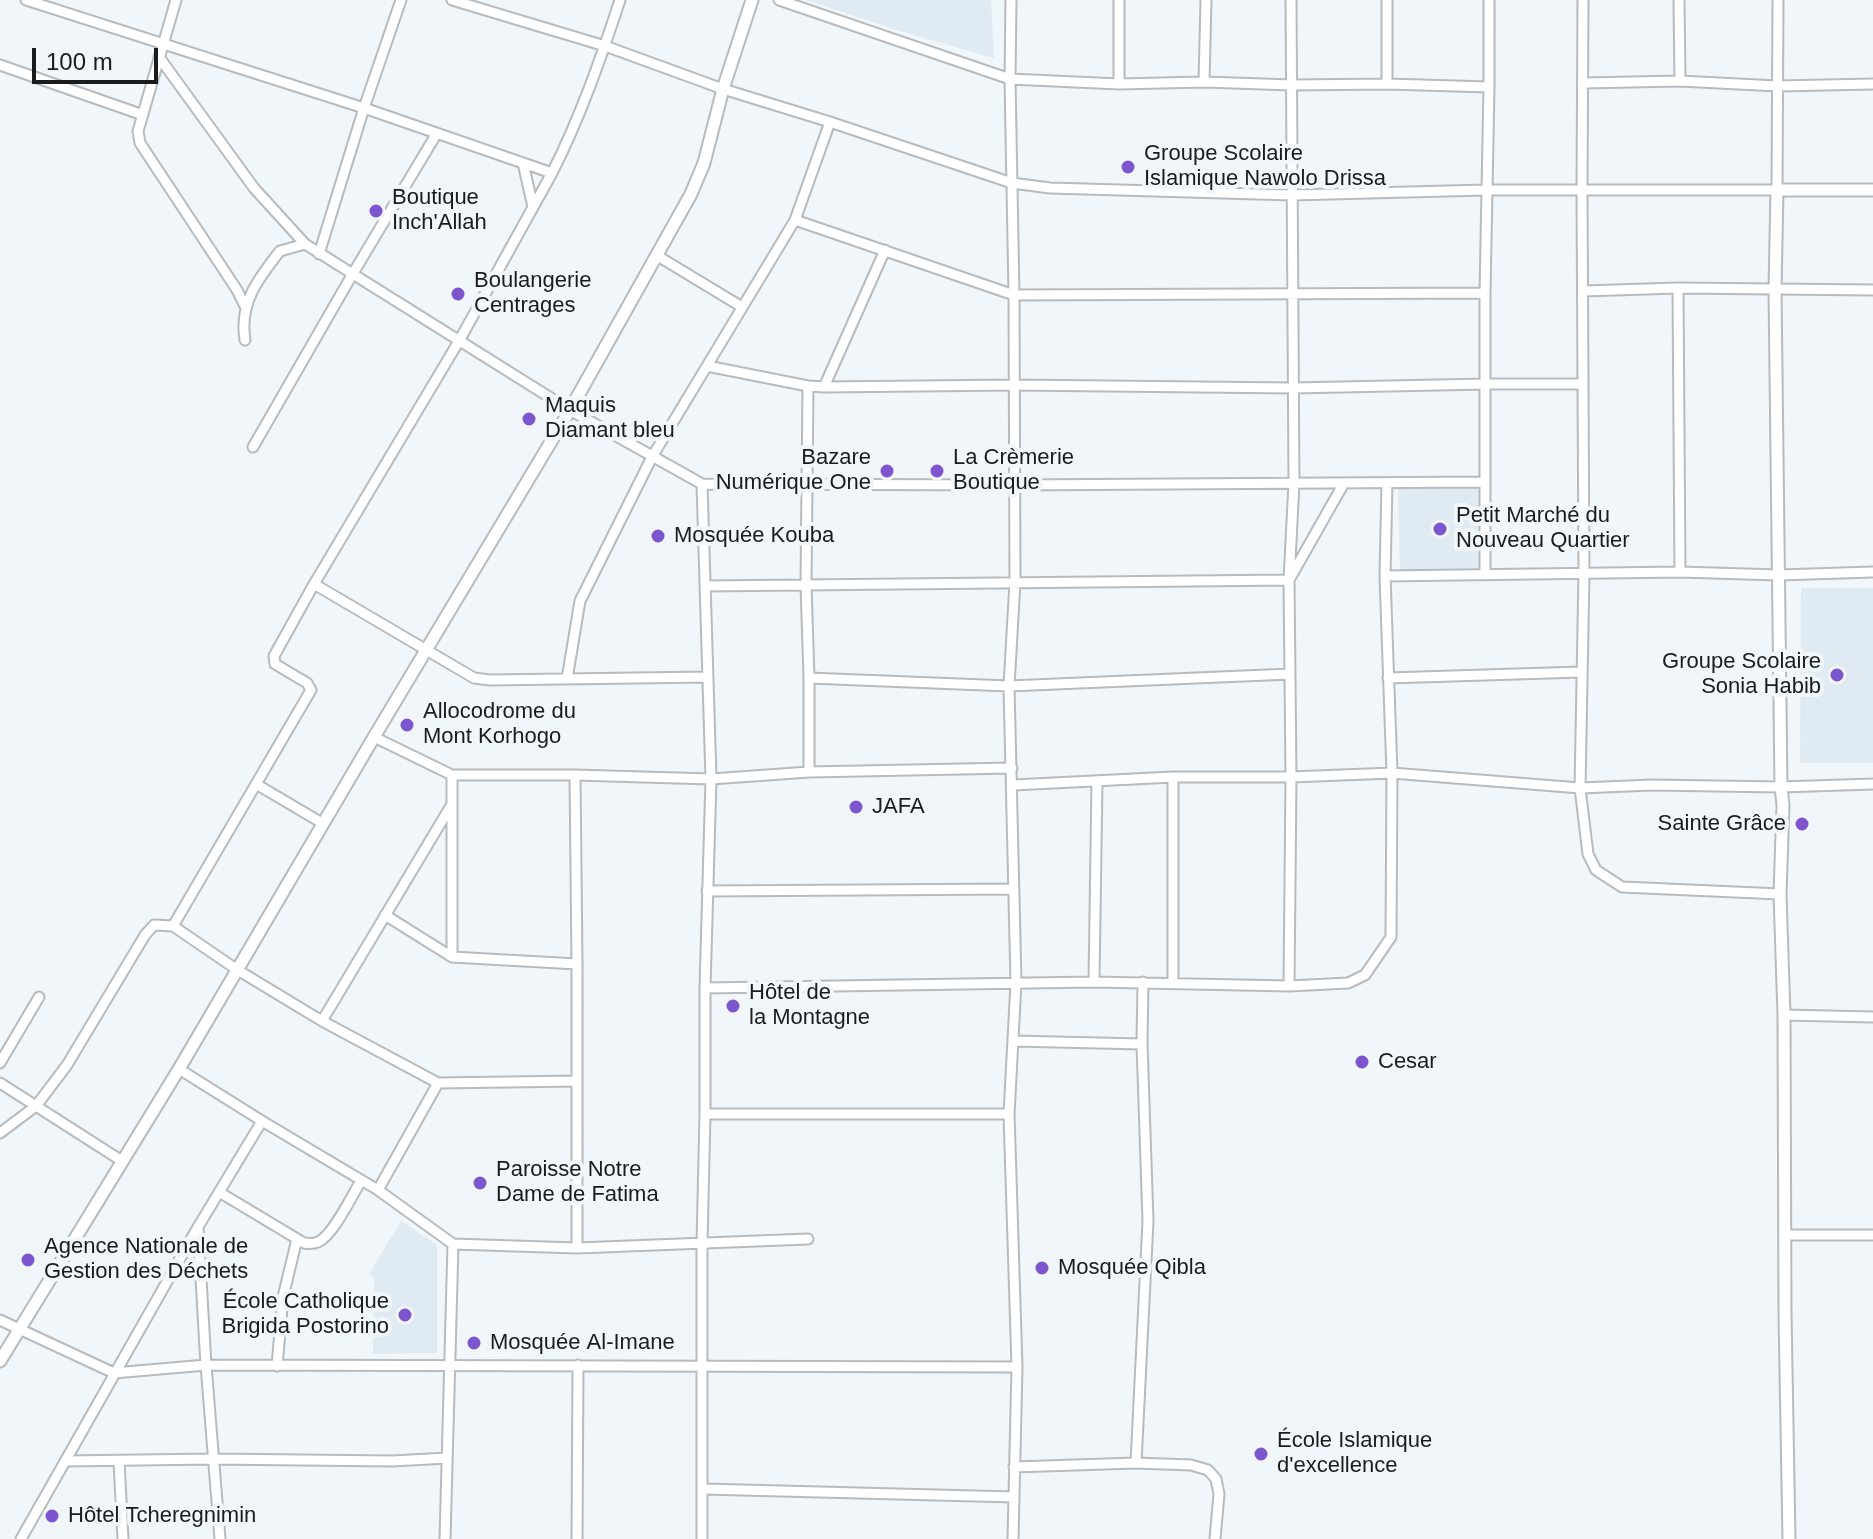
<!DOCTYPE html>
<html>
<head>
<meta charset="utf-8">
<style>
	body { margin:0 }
	#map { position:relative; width:1873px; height:1539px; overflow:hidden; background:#f1f6fa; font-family:Helvetica,sans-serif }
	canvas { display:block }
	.scale { position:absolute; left:32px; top:48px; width:126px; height:36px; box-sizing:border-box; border:4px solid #1a1b1d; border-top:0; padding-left:10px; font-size:24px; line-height:28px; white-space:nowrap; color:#1a1b1d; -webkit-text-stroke:6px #f1f6fa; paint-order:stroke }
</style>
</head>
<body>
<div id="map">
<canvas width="1873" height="1539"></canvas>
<div class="scale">100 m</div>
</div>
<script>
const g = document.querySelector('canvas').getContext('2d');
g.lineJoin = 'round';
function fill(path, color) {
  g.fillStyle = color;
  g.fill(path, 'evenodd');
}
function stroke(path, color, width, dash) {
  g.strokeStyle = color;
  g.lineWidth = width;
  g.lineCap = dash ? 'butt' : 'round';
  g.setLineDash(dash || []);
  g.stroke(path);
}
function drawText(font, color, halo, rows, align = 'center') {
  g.font = font + ' Helvetica,sans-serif';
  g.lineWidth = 8;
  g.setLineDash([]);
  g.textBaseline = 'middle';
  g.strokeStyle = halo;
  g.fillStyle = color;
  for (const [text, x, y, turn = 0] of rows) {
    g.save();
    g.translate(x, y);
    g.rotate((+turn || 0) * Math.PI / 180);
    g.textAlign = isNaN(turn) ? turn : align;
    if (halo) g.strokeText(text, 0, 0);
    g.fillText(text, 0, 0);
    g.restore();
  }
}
fill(new Path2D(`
	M807,0H991L994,58L900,31Z
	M1480,486L1482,568L1400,571L1398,489Z
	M1801,588H1873V763H1800Z
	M401,1221L437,1245V1353L373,1354L374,1278L369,1274Z`), '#dfeaf3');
const minor = new Path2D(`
	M26,0L364,108L552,173
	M176,0L138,131L140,143L237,290L245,306
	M452,0L605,46L723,89L830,122L1012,183L1050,188L1292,195L1486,190H1777L1778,0
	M779,0L1010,79L1119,84L1204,82L1292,85L1387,84L1489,87
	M1011,0L1010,79L1014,295L1015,582L1009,686L1016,983L1009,1114L1017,1367L1013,1539
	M1119,0V84
	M1387,0V84
	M1583,0L1582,191L1584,574L1580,788L1588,854L1596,870L1622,887L1780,894
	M1679,0L1680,81
	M159,57L254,188L305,244L570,410L702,484L1014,485L1484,482
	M0,65L143,115
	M1204,82L1206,0
	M1584,83L1680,81L1777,86L1873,84
	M523,163L533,207
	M795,220L1014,295L1485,293
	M319,254L364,108L401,0
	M656,255L742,307
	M1678,288L1680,572
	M1583,291L1678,288L1873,290
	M245,340C239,303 258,279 280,251L305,244
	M707,366L808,386L824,387L1014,385L1293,388L1486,384H1583
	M808,386L806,585L809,678V772
	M824,387L885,250
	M253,447L352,275L437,133
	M1485,575V293L1489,87V0
	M1385,576L1680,572L1779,575L1873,572
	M314,584L474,678L490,680L708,677
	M705,586L1289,580L1344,483
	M809,678L1009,686L1290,674
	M1388,678L1581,672
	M567,679L580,601L652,457L795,220L830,122
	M374,737L452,775H575L711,779L809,772L1012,768
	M452,775V957
	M575,775L577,964V1248
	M256,784L322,823
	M1013,785L1173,777H1291L1392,773L1580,788L1652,785L1781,787L1873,784
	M707,891L1014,889
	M385,915L452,957L577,964
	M173,926L311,690L307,683L275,664L274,656L314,584L459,341L552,173C580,118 601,58 620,0
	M1094,982L1097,781
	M1173,984V777
	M1289,986L1291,777L1289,580L1294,483L1291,0
	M705,988L1094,982L1289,986L1348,983L1365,975L1391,937L1392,773L1385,576L1387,483
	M1784,1015L1873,1017
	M322,1021L452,804
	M1013,1041L1142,1044
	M0,1063L39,997
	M179,1069L262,1121L378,1190L453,1244L577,1248L808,1239
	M0,1083L122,1161
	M705,1114H1009
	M0,1133L36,1106L67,1065L145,935L154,925L173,926L236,969L322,1021L438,1083
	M378,1190L438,1083L577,1081
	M219,1192L304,1243C310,1244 313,1244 318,1242C333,1236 352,1195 361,1181
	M198,1227L206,1365L220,1539
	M1785,1235H1873
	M0,1320L114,1373L206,1365L1017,1367
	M277,1366L283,1297L297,1239
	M65,1461L213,1459L392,1461L447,1458
	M119,1461L123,1539
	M1136,1463L1148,1221L1142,1044L1143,982
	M1014,1467L1136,1463L1191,1465L1208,1470L1216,1479L1219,1494L1215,1539
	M703,1489L1014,1497
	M21,1539L198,1227L262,1121
	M445,1539L453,1244
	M577,1539L578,1365
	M702,1539V1243L705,1114V988L711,779L702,484`);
const tertiary = new Path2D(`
	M0,1361L179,1069L374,737L570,410L691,194L704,163L723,89L752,0
	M1789,1539L1785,1313L1784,1015L1780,894L1783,805L1781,787L1775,290L1777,190H1873`);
stroke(minor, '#b6bbbf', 13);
stroke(tertiary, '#b6bbbf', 15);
stroke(minor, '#fff', 9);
stroke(tertiary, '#fff', 11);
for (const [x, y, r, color] of [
	[1128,167,8,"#7d55cf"],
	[376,211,8,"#7d55cf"],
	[458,294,8,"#7d55cf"],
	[529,419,8,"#7d55cf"],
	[887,471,8,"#7d55cf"],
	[937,471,8,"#7d55cf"],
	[1440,529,8,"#7d55cf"],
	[658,536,8,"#7d55cf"],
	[1837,675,8,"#7d55cf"],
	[407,725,8,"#7d55cf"],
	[856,807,8,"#7d55cf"],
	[1802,824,8,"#7d55cf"],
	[733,1006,8,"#7d55cf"],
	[1362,1062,8,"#7d55cf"],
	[480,1183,8,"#7d55cf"],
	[28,1260,8,"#7d55cf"],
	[1042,1268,8,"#7d55cf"],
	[405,1315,8,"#7d55cf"],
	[474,1343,8,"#7d55cf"],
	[1261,1454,8,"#7d55cf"],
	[52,1516,8,"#7d55cf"]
]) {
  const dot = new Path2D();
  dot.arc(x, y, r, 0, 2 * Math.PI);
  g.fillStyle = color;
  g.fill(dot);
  stroke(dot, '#f1f6fa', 3);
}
drawText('22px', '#1a1b1d', '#f1f6fa', [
	["Groupe Scolaire",1144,154],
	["Islamique Nawolo Drissa",1144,179],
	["Boutique",392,198],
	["Inch'Allah",392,223],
	["Boulangerie",474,281],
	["Centrages",474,306],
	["Maquis",545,406],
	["Diamant bleu",545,431],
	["Bazare",871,458,"right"],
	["Numérique One",871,483,"right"],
	["La Crèmerie",953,458],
	["Boutique",953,483],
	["Petit Marché du",1456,516],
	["Nouveau Quartier",1456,541],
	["Mosquée Kouba",674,536],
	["Groupe Scolaire",1821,662,"right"],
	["Sonia Habib",1821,687,"right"],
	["Allocodrome du",423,712],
	["Mont Korhogo",423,737],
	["JAFA",872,807],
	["Sainte Grâce",1786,824,"right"],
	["Hôtel de",749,993],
	["la Montagne",749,1018],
	["Cesar",1378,1062],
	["Paroisse Notre",496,1170],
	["Dame de Fatima",496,1195],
	["Agence Nationale de",44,1247],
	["Gestion des Déchets",44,1272],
	["Mosquée Qibla",1058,1268],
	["École Catholique",389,1302,"right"],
	["Brigida Postorino",389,1327,"right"],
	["Mosquée Al-Imane",490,1343],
	["École Islamique",1277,1441],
	["d'excellence",1277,1466],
	["Hôtel Tcheregnimin",68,1516]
], 'left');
</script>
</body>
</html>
